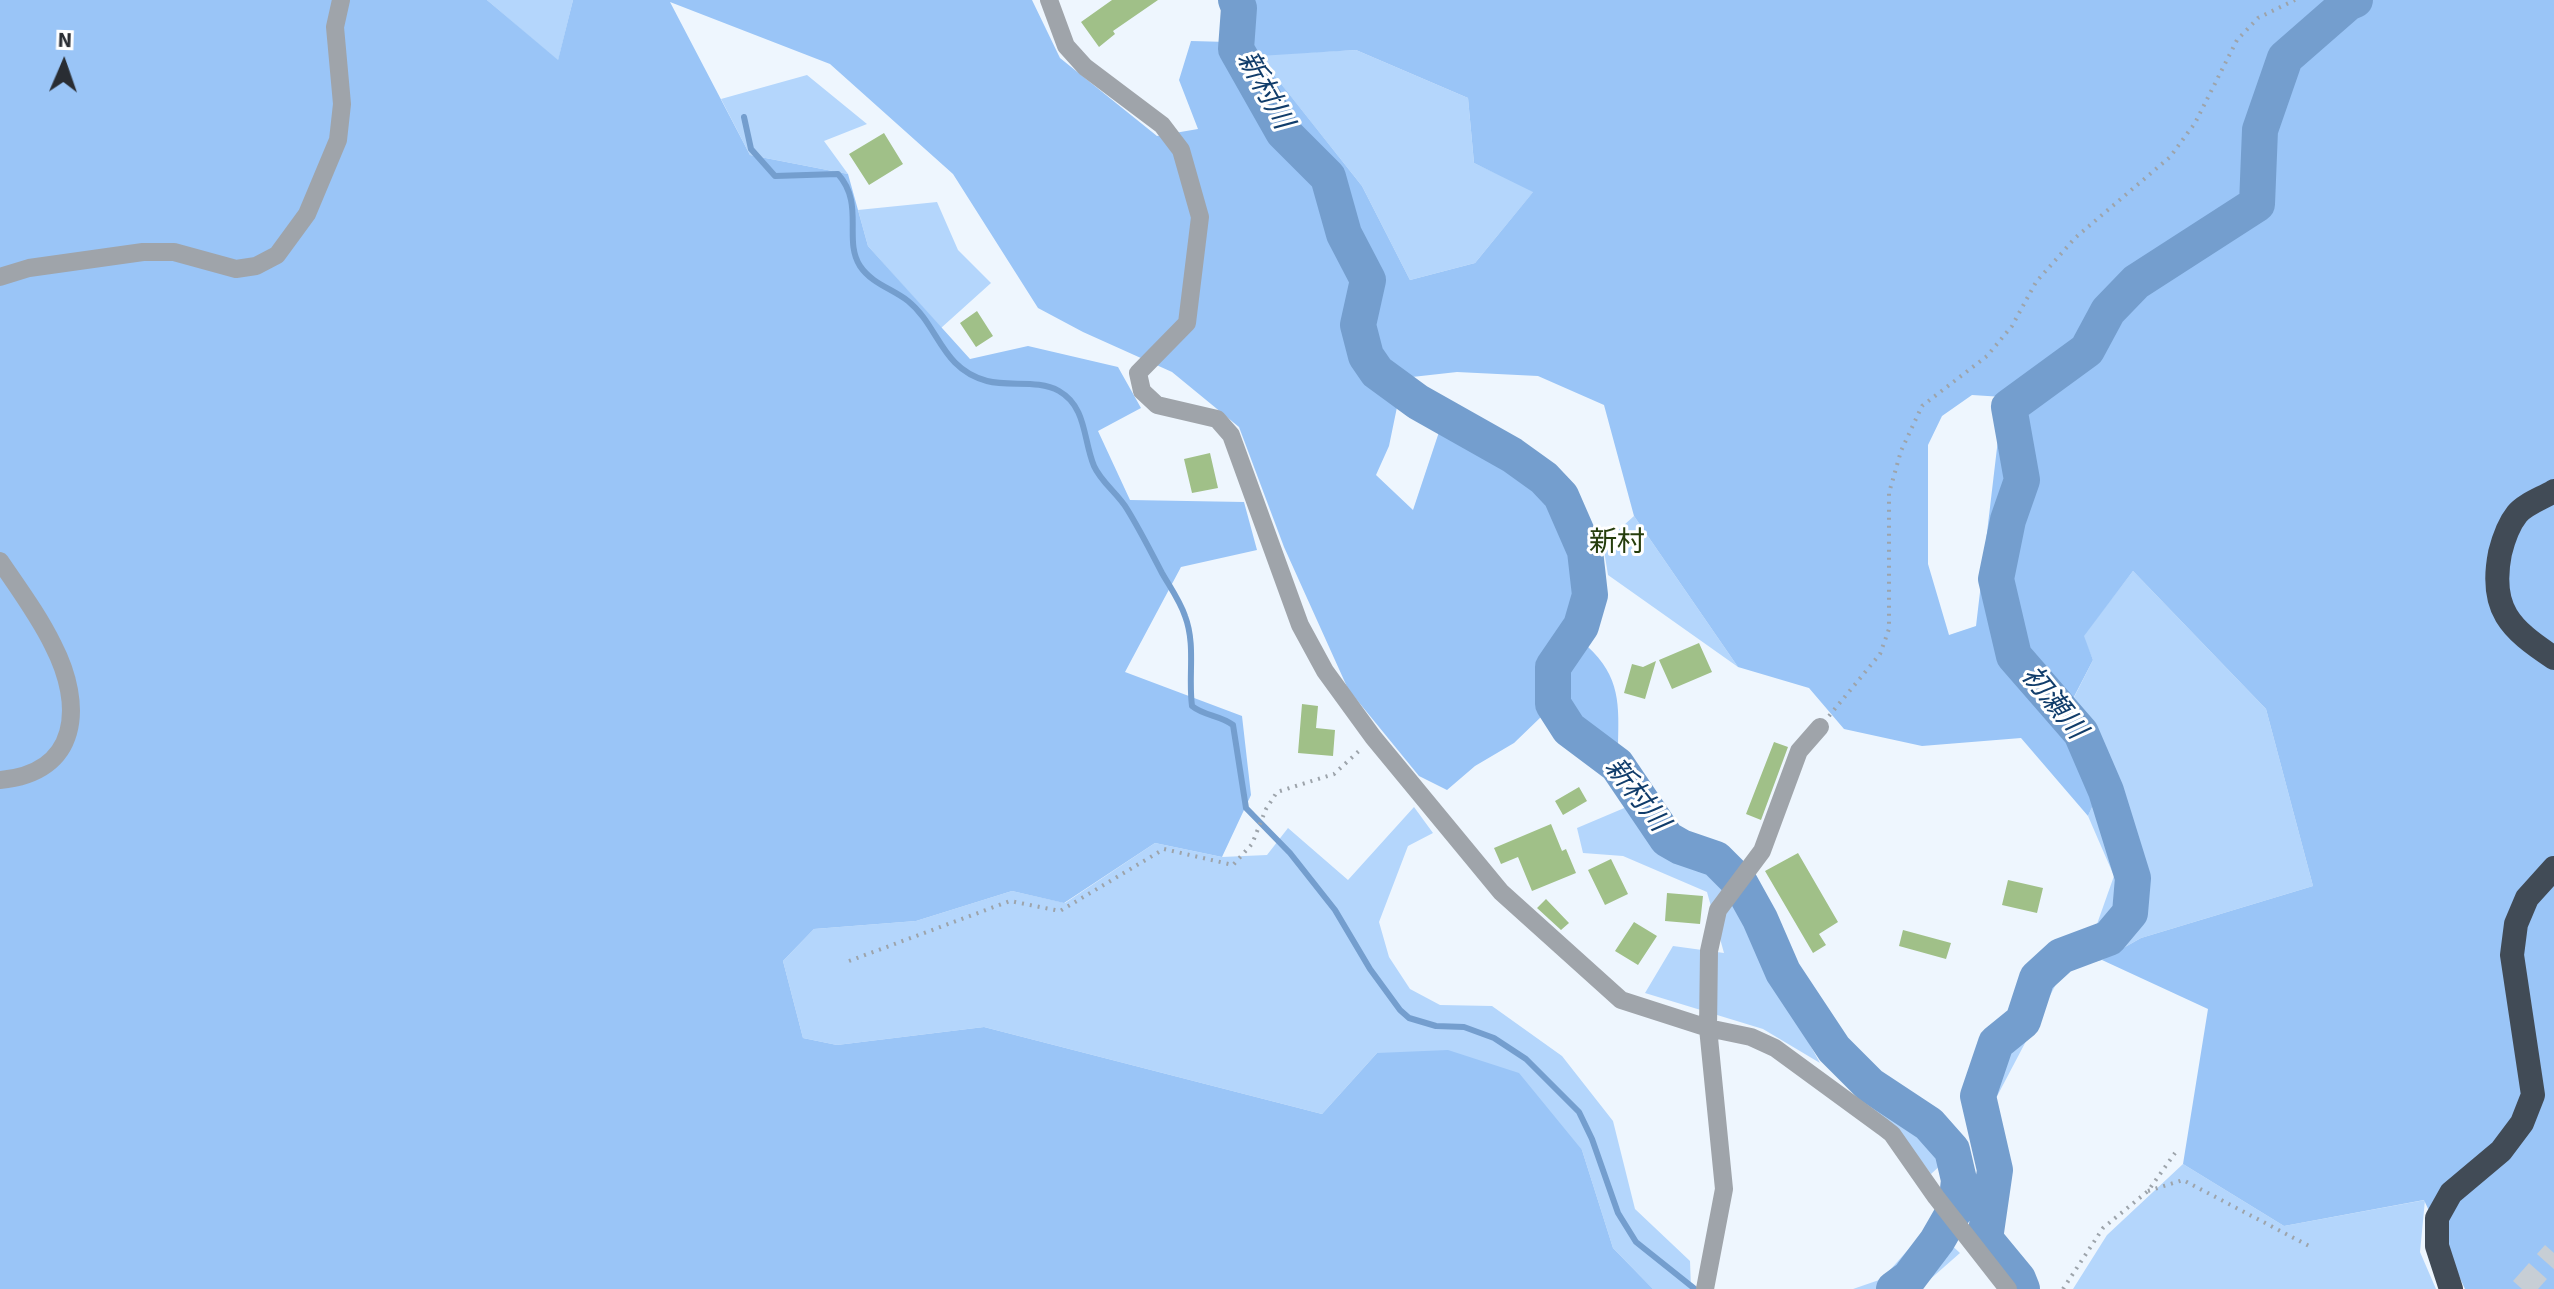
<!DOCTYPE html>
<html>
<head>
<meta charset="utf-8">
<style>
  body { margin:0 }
  #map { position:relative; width:2554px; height:1289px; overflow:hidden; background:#eef6fe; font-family:"Source Sans 3",sans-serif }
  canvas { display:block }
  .north { position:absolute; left:24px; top:24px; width:80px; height:80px; -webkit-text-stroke:6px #fff; paint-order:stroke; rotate:2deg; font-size:22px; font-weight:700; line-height:32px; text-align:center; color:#292d33 }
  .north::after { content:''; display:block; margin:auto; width:28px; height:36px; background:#292d33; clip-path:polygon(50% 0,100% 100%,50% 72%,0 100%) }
</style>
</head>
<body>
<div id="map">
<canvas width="2554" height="1289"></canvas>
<div class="north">N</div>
</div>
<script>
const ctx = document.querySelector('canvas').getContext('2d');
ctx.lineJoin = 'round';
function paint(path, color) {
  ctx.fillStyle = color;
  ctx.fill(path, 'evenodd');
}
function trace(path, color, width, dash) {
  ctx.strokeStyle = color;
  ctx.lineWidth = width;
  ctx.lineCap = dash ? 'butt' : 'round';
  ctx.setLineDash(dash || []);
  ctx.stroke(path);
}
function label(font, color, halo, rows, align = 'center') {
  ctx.font = font + ' "Source Sans 3","Noto Sans JP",sans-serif';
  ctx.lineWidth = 6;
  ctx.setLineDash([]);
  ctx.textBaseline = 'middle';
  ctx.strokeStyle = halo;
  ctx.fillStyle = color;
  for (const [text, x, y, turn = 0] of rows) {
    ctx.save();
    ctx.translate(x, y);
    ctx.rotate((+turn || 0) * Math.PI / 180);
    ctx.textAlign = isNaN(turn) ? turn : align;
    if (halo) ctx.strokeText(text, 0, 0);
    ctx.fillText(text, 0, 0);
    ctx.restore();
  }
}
paint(new Path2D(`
  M487 0H573L558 61Z
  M1356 50 1468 98 1474 163 1534 191 1475 263 1410 280 1362 186 1258 55Z
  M807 75 867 124 824 141 848 174 750 155 721 99Z
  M937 202 958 250 991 283 941 328 868 246 858 210Z
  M1634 516 1738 667 1608 575 1603 544Z
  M2133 571 2266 709 2313 886 2141 938 2102 960 2064 969 1994 1102 2005 1171 1999 1231 1977 1240V1161L1966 1101 1982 1034 2016 1012 2025 970 2097 924 2114 876 2088 816 2108 773 2063 719 2093 660 2083 636Z
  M1629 806 1660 844 1712 868 1730 884 1762 958 1820 1063 1763 1029 1645 993 1673 946 1724 953 1707 892 1623 856 1583 853 1577 828Z
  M1414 807 1433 833 1408 846 1379 922 1389 957 1410 989 1440 1005 1492 1006 1562 1056 1613 1121 1635 1209 1690 1261 1691 1289H1653L1613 1248 1582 1150 1377 1053 1322 1114 984 1027 837 1045 803 1038 783 961 814 929 916 921 1012 891 1065 903 1155 843 1222 857 1267 855 1288 828 1348 880Z
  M1860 1091 1917 1129 1944 1162 1931 1174 1897 1128 1856 1098Z
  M2183 1164 2284 1226 2425 1200 2420 1252 2436 1289H2073L2107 1235Z
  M1930 1225 1960 1253 1919 1289H1853L1882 1279Z`), '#b4d6fc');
paint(new Path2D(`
  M0 0H487L558 60 573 0H1032L1060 58 1157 136 1198 129 1179 80 1191 41 1228 42 1220 0H2554V1289H2465L2424 1200 2284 1226 2183 1164 2208 1009 2102 960 2141 938 2313 886 2266 709 2133 571 2084 636 2093 660 2063 718 2108 773 2088 816 2021 738 1922 746 1844 729 1809 688 1738 667 1634 516 1604 405 1538 376 1457 372 1403 378 1389 446 1376 475 1413 510 1440 429 1494 445 1553 487 1578 544 1577 602 1537 677 1542 716 1514 743 1475 766 1447 790 1419 776 1348 689 1284 547 1239 427 1172 372 1083 332 1038 308 953 174 830 64 670 2 750 155 848 174 868 246 970 359 1028 346 1118 367 1141 408 1098 431 1130 500 1244 502 1257 550 1181 567 1125 672 1242 716 1251 795 1222 857 1155 843 1064 903 1012 891 916 921 814 929 783 961 803 1038 837 1045 984 1027 1322 1114 1377 1053 1448 1050 1519 1073 1582 1150 1613 1248 1653 1289H0ZM1356 50 1468 98 1474 163 1533 192 1475 263 1410 280 1362 186 1259 56ZM1972 395 2003 397 1976 626 1949 635 1928 564V445L1942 416Z
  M1587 646C1621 677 1619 705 1618 747L1572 721 1563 671Z`), '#9ac5f7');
trace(new Path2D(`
  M744 117 751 149 775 176 838 174C865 204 843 240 860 266 872 284 893 289 908 301 939 326 941 369 987 381 1010 387 1038 379 1059 391 1087 407 1083 440 1094 466 1101 482 1118 494 1127 509 1140 530 1151 552 1162 573 1170 587 1180 601 1185 616 1196 645 1188 676 1192 706 1204 716 1220 715 1233 725L1246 808 1290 853 1335 910 1370 969 1400 1010 1409 1018 1436 1026 1464 1027 1494 1038 1526 1059 1579 1112 1592 1139 1618 1213 1636 1242 1695 1289`), '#749ece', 6);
trace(new Path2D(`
  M1236 0 1239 8 1236 49 1283 132 1328 177 1344 234 1368 280 1358 325 1366 356 1377 372 1418 402 1512 455 1544 478 1561 496 1585 551 1590 595 1581 626 1553 667V704L1569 729 1617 765 1667 839 1681 847 1716 859 1740 883 1760 919 1783 972 1834 1049 1870 1085 1929 1124 1952 1150 1959 1180 1956 1208 1937 1241 1909 1278 1894 1289
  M2022 1289 2018 1279 1985 1239 1995 1170 1978 1096 1996 1043 2023 1021 2037 978 2061 956 2109 938 2130 913 2133 878 2106 791 2081 733 2014 656 1996 579 2008 520 2022 480 2009 407 2087 350 2108 311 2136 282 2257 204 2260 130 2285 58 2348 3 2355 0`), '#749ece', 36);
paint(new Path2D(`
  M1112 0H1158L1113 31 1115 34 1099 47 1081 22Z
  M884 133 903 164 869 185 849 154Z
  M977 311 993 336 976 347 960 323Z
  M1210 453 1218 488 1192 493 1184 459Z
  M1699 643 1712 672 1672 689 1659 660Z
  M1656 661 1645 699 1624 693 1632 664 1643 667Z
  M1302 704 1318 706 1316 728 1335 730 1333 756 1298 753Z
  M1774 742 1788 747 1761 820 1746 814Z
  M1579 787 1587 801 1563 815 1555 801Z
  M1551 824 1562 851 1566 849 1576 873 1532 891 1518 857 1501 864 1494 848Z
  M1798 853 1838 922 1819 934 1826 945 1813 953 1765 871Z
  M1611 859 1628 894 1605 905 1588 870Z
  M2008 880 2043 888 2037 913 2002 905Z
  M1667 893 1703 896 1700 924 1665 921Z
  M1546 899 1569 923 1561 930 1537 908Z
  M1634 922 1657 936 1638 965 1615 951Z
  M1903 930 1951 943 1946 959 1899 946Z`), '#a0c088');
trace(new Path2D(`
  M2522 1289 2554 1253`), '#c7ced5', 24, [24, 12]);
trace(new Path2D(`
  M1829 716 1880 654 1889 629V493L1901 451 1922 406 1987 356 2012 326 2036 282 2075 238 2170 157 2195 123 2237 40 2258 18 2295 0
  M849 961 1010 901 1060 911 1164 849 1233 865 1252 844 1266 809 1277 792 1334 774 1360 750
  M2148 1191 2183 1180 2311 1247
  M2063 1289 2103 1228 2148 1191 2175 1153`), '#9da4ab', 4, [2, 6]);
trace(new Path2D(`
  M1049 0 1066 46 1085 67 1162 125 1181 150 1200 217 1187 323 1138 373 1142 391 1157 405 1217 419 1231 435 1300 625 1325 671 1373 737 1501 892 1621 1000 1708 1028 1751 1037 1775 1048 1883 1127 1892 1134 1936 1197 2008 1289
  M0 277 29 268 143 252H174L236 269 256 266 277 255 307 214 338 140 342 104 335 27 341 0
  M0 561C19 589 39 616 53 645 84 705 80 773 0 780
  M1705 1289 1724 1189 1708 1028 1709 951 1718 910 1762 851 1799 751 1820 727`), '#9fa4aa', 18);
trace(new Path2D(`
  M2554 491C2543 498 2525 504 2517 514 2509 524 2503 541 2500 553 2489 609 2510 629 2554 658
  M2451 1289 2437 1246V1218L2451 1193 2501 1151 2522 1123 2533 1095 2512 955 2516 924 2527 898 2554 868`), '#414b56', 24);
label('italic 28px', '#113d6b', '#fff', [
  ["新村川",1263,91,61],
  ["初瀬川",2052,704,51],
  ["新村川",1635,796,52]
]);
label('28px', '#253d0c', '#fff', [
  ["新村",1617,545]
]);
</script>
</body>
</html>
